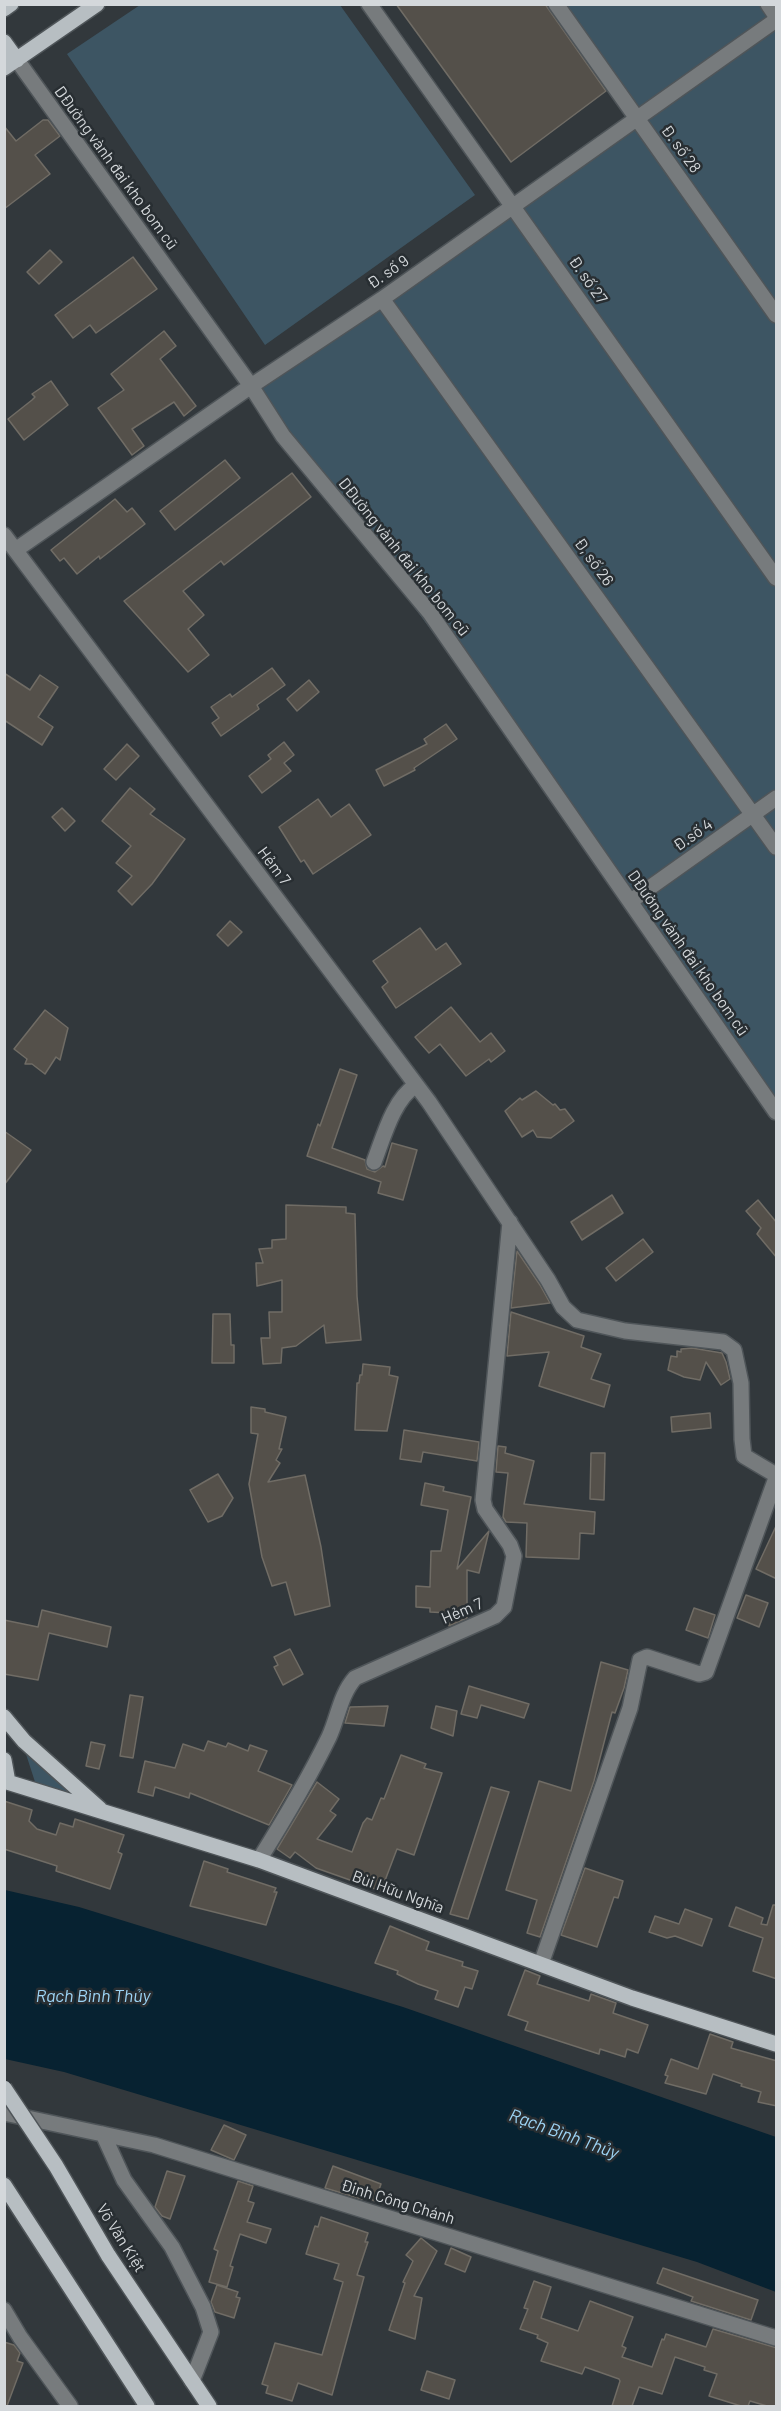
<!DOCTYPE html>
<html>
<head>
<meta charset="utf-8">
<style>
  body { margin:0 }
  #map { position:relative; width:781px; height:2411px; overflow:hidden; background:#32383c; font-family:Barlow,sans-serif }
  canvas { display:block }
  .frame { position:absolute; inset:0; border:6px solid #d4d8db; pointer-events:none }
</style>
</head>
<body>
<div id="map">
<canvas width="781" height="2411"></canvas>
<div class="frame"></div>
</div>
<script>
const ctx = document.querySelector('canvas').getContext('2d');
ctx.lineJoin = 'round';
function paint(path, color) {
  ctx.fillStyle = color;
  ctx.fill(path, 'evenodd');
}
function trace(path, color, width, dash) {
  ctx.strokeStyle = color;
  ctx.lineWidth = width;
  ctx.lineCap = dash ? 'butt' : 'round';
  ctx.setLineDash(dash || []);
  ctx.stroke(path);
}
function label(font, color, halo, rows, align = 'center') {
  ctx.font = font + ' Barlow,sans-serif';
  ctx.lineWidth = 5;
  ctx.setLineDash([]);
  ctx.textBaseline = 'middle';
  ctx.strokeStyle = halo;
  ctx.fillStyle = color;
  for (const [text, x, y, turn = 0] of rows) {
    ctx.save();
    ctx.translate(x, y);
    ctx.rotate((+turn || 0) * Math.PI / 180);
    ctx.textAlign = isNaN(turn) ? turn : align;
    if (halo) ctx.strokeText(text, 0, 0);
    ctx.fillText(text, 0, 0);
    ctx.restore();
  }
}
paint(new Path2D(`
  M140 5H340L475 195 265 345 67 54Z
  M556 5H776V1112L631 901 251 386 637 119Z
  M25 1751 72 1795 35 1782Z`), '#3d5563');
paint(new Path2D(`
  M5 1890 79 1907 403 2007 776 2137V2292L697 2262 64 2072 5 2059Z`), '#072231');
const building = new Path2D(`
  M396 4H545L606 91 511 162Z
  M43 120H48L60 136 35 155 50 174 4 209V126L16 141Z
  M50 250 62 262 39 284 27 272Z
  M133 257 157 289 96 333 90 325 73 338 55 315Z
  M164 331 176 346 160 359 196 406 184 416 174 402 132 429 144 446 132 455 98 408 124 390 111 374Z
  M51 381 68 405 24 440 8 419 32 400 35 397 32 394Z
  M225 460 240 478 175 530 160 511Z
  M292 473 311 497 224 565 221 561 183 591 204 615 188 629 209 655 188 672 124 601Z
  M115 499 127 512 132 508 145 524 100 559 99 556 77 574 64 558 60 561 51 550Z
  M272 668 285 685 257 705 259 709 221 736 212 723 219 718 211 707 230 694 232 697Z
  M4 673 30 690 40 675 58 687 38 717 53 727 42 745 4 720Z
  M309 680 319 692 297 711 287 699Z
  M446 724 457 739 414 768 415 770 384 786 376 770 427 744 424 739Z
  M284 742 294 755 284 763 291 771 262 793 249 776 271 759 268 755Z
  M127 744 139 756 116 780 104 769Z
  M130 788 155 809 150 814 185 839 152 884 132 905 118 891 132 876 116 863 131 846 102 821Z
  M318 799 331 817 349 804 371 835 313 874 304 860 301 862 279 827Z
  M62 808 75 821 65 831 52 817Z
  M230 921 242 932 228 946 217 935Z
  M420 928 436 950 446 943 461 964 396 1008 382 987 388 982 373 961Z
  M451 1007 480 1042 491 1033 505 1051 491 1062 489 1059 466 1076 440 1044 429 1053 415 1037Z
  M45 1010 68 1028 60 1060 56 1057 45 1074 32 1064H25L27 1059 14 1049Z
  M340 1069 357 1075 332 1148 365 1160 367 1169 375 1172 383 1166 385 1167 392 1143 417 1150 403 1200 378 1193 381 1182 307 1156 318 1124 320 1126Z
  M536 1091 553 1105 555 1104 560 1110 565 1109 574 1121 551 1138 537 1137 533 1130 522 1137 505 1111 520 1098 522 1100Z
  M4 1131 31 1150 4 1185Z
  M612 1195 623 1213 582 1240 571 1222Z
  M758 1200 777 1223V1258L757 1234 761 1228 746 1211Z
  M286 1205 346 1207V1213L355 1214 357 1296 361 1340 326 1343 324 1325 296 1346 282 1348 281 1363 263 1364 261 1338H270L269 1312H282V1280L257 1286 256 1263H263L259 1249 272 1248V1240L286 1239Z
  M643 1239 653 1252 616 1281 606 1268Z
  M517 1251 540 1285 550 1303 511 1308Z
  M511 1312 584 1336 581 1347 601 1354 591 1379 610 1385 604 1407 539 1386 549 1352 507 1356Z
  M213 1314H230L231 1345H234V1363H212Z
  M692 1348 722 1353 726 1362 730 1379 721 1385 706 1362 700 1380 684 1377 668 1370 671 1356 677 1357V1351L681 1352V1349Z
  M363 1364 390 1367 389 1375 398 1377 387 1431 355 1430 357 1383H359L360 1375H362Z
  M251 1407 265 1409V1412L286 1417 279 1449H282L276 1460 280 1463 268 1482 305 1475 321 1547 330 1606 295 1615 286 1582 272 1586 262 1557 249 1484 258 1434 251 1433Z
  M710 1413 711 1428 672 1432 671 1417Z
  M404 1430 479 1442 477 1461 423 1452 421 1462 400 1459Z
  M498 1446 506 1447 505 1453 534 1461 524 1504 595 1512 594 1534 580 1533 579 1559 526 1557 527 1523 506 1522 503 1517 508 1473 496 1472Z
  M591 1453H605L604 1500 590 1499Z
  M218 1474 233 1498 222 1516 208 1522 190 1490Z
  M425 1483 444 1487 443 1491 471 1497 457 1569 489 1531 479 1573 467 1570V1618L449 1626V1613L430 1612V1608L416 1607V1586L430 1587 431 1551H441L448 1510 421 1505Z
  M777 1524V1579L756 1569Z
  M746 1595 768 1603 759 1627 737 1618Z
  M694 1608 715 1615 708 1638 686 1630Z
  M42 1610 111 1627 107 1647 49 1633 38 1680 4 1674V1620L38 1627Z
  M290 1649 303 1674 283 1685 274 1667 278 1665 274 1657Z
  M601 1662 628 1670 624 1688 615 1713 612 1712 594 1781 540 1937 527 1933 537 1900 506 1890 539 1781 571 1791Z
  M469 1686 529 1704 524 1718 481 1705 477 1718 461 1714Z
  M130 1695 143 1697 133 1758 120 1756Z
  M388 1706 384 1726 345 1723 350 1707Z
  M436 1706 457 1711 453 1736 431 1728Z
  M208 1741 226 1747 228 1743 248 1751 250 1745 267 1751 258 1771 292 1785 269 1825 190 1793 189 1798 155 1787 153 1796 138 1792 145 1761 175 1768 183 1744 204 1751Z
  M91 1742 105 1745 99 1769 86 1766Z
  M401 1755 426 1764 424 1768 442 1773 414 1855 397 1849 381 1891 316 1868 295 1852 290 1858 277 1849 317 1782 339 1799 330 1811 336 1815 317 1839 352 1852 363 1823 367 1818 372 1820 381 1798 384 1799Z
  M491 1787 509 1792 468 1919 450 1914Z
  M4 1801 32 1810 29 1821 37 1829 56 1835 60 1823 73 1827 75 1819 124 1835 118 1852 122 1854 110 1889 56 1871 57 1866 4 1849Z
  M204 1861 228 1869 227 1872 276 1888 274 1892H277L266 1925 190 1906Z
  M585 1868 623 1881 618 1898 614 1897 597 1947 561 1935Z
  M773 1905H777V1979L753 1971 763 1938 729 1926 736 1907 763 1918 761 1924 767 1925Z
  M685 1909 712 1919 702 1946 675 1936 667 1938 649 1932 655 1916 679 1924Z
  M390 1926 429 1942 426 1950 463 1962 462 1966 478 1971 472 1989 465 1987 458 2007 435 1999 438 1991 418 1984 397 1974 398 1971 375 1963Z
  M525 1970 540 1976 537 1984 589 2001 591 1994 616 2003 613 2013 648 2025 638 2053 627 2049 625 2057 600 2049 599 2054 525 2030 528 2022 508 2015Z
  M710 2034 733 2042 731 2048 777 2061V2106L758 2102 761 2092 741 2086 742 2084 713 2074 706 2094 665 2083 668 2076 665 2075 671 2059 698 2069Z
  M224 2125 246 2135 234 2160 211 2150Z
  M333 2166 381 2184 375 2201 363 2196 362 2199 325 2188Z
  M167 2171 185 2176 170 2219 162 2216 155 2207Z
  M238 2181 253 2186 248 2201 254 2203 247 2222 271 2229 266 2243 240 2234 230 2266 233 2267 227 2287 209 2282 218 2251 214 2249Z
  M321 2217 368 2233 365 2242H368L357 2275 364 2277 332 2395 298 2383 292 2401 266 2393 268 2386 262 2384 275 2343 322 2355 343 2282 334 2279 339 2264 306 2254 315 2226 318 2227Z
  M421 2238 437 2251 414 2296 422 2298 415 2339 389 2330 405 2283 403 2282 413 2261 406 2255Z
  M451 2248 471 2257 465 2272 445 2264Z
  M663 2268 758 2300 751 2320 691 2301 693 2297 657 2283Z
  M534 2281 551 2287 541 2318 578 2331 590 2301 633 2317 622 2346 626 2348 622 2357 652 2367 662 2339 664 2340 666 2334 706 2347 713 2329 777 2348V2406H767L750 2401 748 2406H741L709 2396 717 2374 704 2370 705 2367 675 2357 662 2394 639 2387 632 2406H612L620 2381 619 2379 585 2367 582 2374 541 2361 548 2343 537 2338 538 2335 520 2329 528 2309 524 2308Z
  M217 2285 238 2292 236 2297 240 2298 234 2318 215 2312 211 2302Z
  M4 2342 14 2345 20 2353 17 2361 23 2363 7 2406H4Z
  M427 2371 455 2380 449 2399 421 2390Z`);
paint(building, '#54504a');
trace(building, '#706c65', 1.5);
const minor = new Path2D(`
  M369 4 776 578
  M556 4 776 315
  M768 4 776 16
  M17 60 251 386 283 436 430 613 776 1112
  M382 299 776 847
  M4 535 429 1102 548 1280 563 1307 577 1320 625 1331 723 1342 734 1350 741 1383 742 1439 744 1456 776 1475
  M17 549 251 386 382 299 776 20
  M631 901 776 798
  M374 1162C384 1136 393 1100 416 1085
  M259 1860C284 1820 308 1780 329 1737 338 1718 340 1695 355 1678L495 1616 504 1607 514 1556 510 1545 485 1509 483 1500 510 1222
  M541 1964 630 1708 640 1660 647 1657 699 1674 706 1672 776 1478
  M4 2113 154 2145 776 2338
  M103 2134 124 2180 172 2247 203 2307 211 2332 192 2381
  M4 2310 20 2337 70 2406`);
const major = new Path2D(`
  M4 9 11 4
  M4 42 17 60
  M4 68 97 4
  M4 1717 24 1741 100 1809
  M4 1760 8 1782
  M4 1781 259 1860 632 1998 776 2044
  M4 2185 147 2406
  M108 2255 209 2406`);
trace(minor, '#4f5559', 18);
trace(major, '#4f5559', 18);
trace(minor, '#777b7d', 15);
trace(major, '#b7bec2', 15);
const majorBridge = new Path2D(`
  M4 2088 56 2166 108 2255`);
trace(majorBridge, '#4f5559', 18, []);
trace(majorBridge, '#b7bec2', 15);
label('16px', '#d4d8db', '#282e32', [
  ["Đ. số 28",681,149,54],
  ["DĐường vành đai kho bom cũ",116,168,54],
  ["Đ. số 9",388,272,-35],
  ["Đ. số 27",588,280,55],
  ["DĐường vành đai kho bom cũ",404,557,51],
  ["Đ, số 26",594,562,54],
  ["Đ.số 4",693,835,-35],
  ["Hẻm 7",274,866,53],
  ["DĐường vành đai kho bom cũ",688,953,55],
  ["Hẻm 7",462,1611,-23],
  ["Bùi Hữu Nghĩa",398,1892,20],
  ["Đinh Công Chánh",398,2202,17],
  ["Võ Văn Kiệt",121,2238,58]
]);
label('italic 18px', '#9dd4f5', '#282e32', [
  ["Rạch Bình Thủy",93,1996],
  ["Rạch Bình Thủy",564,2134,20]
]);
</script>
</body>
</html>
